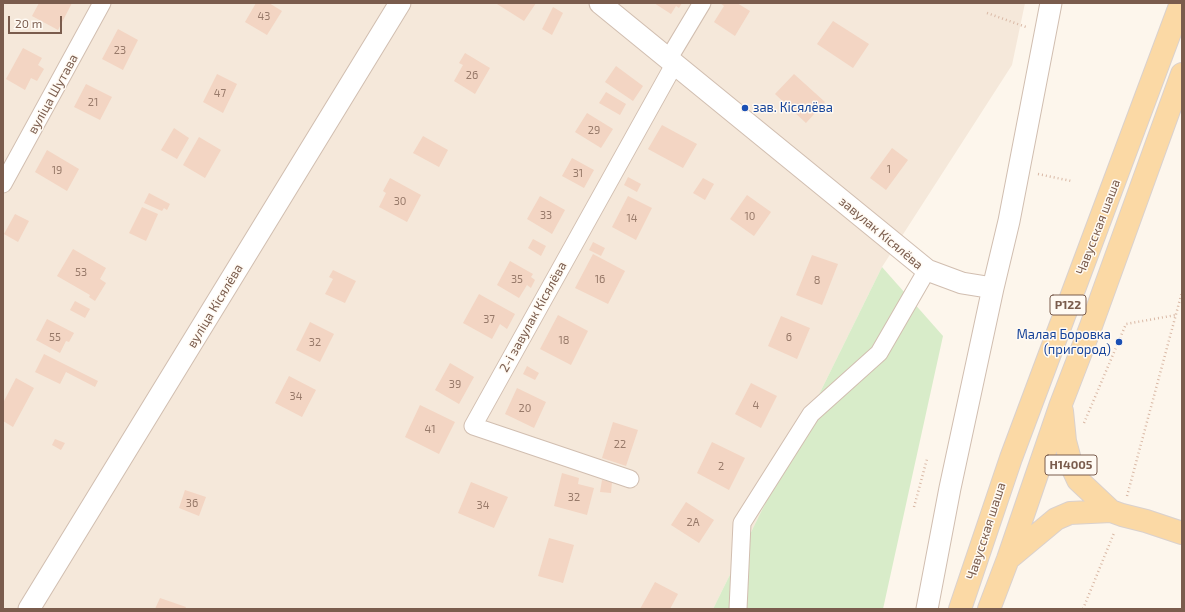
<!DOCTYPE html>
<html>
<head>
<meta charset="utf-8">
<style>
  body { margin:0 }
  #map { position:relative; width:1185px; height:612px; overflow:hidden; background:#fdf6ec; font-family:"Exo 2",sans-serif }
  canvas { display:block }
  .frame { position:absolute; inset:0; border:4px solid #7a5c4d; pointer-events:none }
  .scale { position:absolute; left:8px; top:16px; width:54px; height:18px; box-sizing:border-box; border:2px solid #7a5c4d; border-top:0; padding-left:5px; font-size:12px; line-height:14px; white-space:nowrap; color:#7a5c4d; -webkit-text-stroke:3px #fffaf3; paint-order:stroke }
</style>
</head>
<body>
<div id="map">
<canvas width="1185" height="612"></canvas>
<div class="frame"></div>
<div class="scale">20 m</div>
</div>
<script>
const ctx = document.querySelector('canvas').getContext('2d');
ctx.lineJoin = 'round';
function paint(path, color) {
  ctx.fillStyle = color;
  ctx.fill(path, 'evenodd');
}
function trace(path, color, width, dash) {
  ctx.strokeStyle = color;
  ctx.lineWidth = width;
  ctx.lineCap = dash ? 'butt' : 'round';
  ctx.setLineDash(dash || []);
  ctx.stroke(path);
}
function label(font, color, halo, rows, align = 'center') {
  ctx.font = font + ' "Exo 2",sans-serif';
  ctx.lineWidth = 3;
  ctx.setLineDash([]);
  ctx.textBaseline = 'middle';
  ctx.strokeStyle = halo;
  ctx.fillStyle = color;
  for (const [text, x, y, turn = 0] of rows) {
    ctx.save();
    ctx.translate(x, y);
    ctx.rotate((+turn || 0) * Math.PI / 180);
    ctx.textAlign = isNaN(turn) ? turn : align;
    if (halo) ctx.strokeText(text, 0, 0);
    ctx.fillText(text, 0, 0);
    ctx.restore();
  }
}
paint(new Path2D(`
  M3 3H1025L1012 65 882 267 713 609H3Z`), '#f5e8da');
paint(new Path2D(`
  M882 267 943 336 883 609H713Z`), '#d8ecc9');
paint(new Path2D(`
  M39 3H72L58 30 32 16Z
  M256 3H269L282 11 267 35 245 22Z
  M498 3H536L524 21 497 4Z
  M654 3H682L679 8 676 6 671 14Z
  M720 3H737L750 11 735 36 714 22 724 6Z
  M553 7 563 13 552 35 542 29Z
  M833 21 869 44 853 68 817 44Z
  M118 29 138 40 123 70 102 59Z
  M23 48 42 58 38 65 44 69 37 81 31 78 25 90 6 79Z
  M465 53 490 68 475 94 454 81 463 65 459 63Z
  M616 66 643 86 633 101 605 82Z
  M217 74 237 84 223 113 203 102Z
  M794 74 825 102 806 123 775 94Z
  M86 84 112 97 100 120 74 107Z
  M606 92 626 104 620 115 599 103Z
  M587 113 613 129 601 148 575 132Z
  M662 125 697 144 683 168 648 149Z
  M174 128 189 138 177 159 161 150Z
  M423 136 448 150 439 167 413 153Z
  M199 137 221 150 205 178 183 165Z
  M892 148 908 160 886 190 870 178Z
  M47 150 79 169 67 191 35 172Z
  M572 158 594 170 584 188 562 176Z
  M628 177 641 184 637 192 624 185Z
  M390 178 421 195 407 222 379 207 386 193 383 191Z
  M703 178 714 184 705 200 693 193Z
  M149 193 170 204 167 210 164 208 162 211 144 203Z
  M747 195 771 212 754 236 730 219Z
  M540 196 565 210 552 234 527 219Z
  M628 196 652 208 636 240 612 227Z
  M142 207 158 214 146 241 129 233Z
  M15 214 29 221 18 242 4 234Z
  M533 239 546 246 541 256 528 248Z
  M593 242 605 248 601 256 589 250Z
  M73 249 106 268 100 279 106 283 95 301 89 297 90 295 57 276Z
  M593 254 625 271 608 304 575 288Z
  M812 255 838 264 822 305 796 295Z
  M510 261 533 274 531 277 535 280 531 288 527 285 519 298 497 285Z
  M333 270 356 281 345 303 325 294 333 279 329 277Z
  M479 294 515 314 507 329 500 324 492 339 463 323Z
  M75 301 90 309 85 318 70 310Z
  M558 315 588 331 571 365 540 349Z
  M781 316 810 328 797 359 768 346Z
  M47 319 74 333 69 342 66 341 60 353 36 340Z
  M310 322 334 334 320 362 296 350Z
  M44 354 98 381 95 387 66 372 60 384 35 372Z
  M450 363 474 377 459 404 435 390Z
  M527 366 539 373 535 380 523 374Z
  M289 376 316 390 302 417 275 403Z
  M16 378 34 388 13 427 3 421V403Z
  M751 383 777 396 761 428 735 414Z
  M517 388 546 402 534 428 505 414Z
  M420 405 455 422 439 454 405 437Z
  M613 422 638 430 626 466 602 458Z
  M55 439 65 443 61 450 52 445Z
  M712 442 745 458 729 490 697 473Z
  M562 473 579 478 578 484 594 488 587 515 554 506Z
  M602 480 612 482 611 493 600 492Z
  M471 482 508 497 494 528 458 513Z
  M185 490 206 497 199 516 179 508Z
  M686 502 714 520 699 543 671 525Z
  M549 538 574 545 563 583 538 576Z
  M655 582 678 594 670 609H640Z
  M160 598 186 607 185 609H155Z`), '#f3d5c3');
const minor = new Path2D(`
  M669 58 702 3
  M3 184 102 3
  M630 479 473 426 675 63
  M738 609 742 523 811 414 879 353 927 270`);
const tertiary = new Path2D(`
  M600 3 927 270 962 283 993 288
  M29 609 400 3
  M927 609 950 488 993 288 1009 221 1051 3`);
const primary = new Path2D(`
  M1062 411 1065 441 1072 467 1078 480 1111 511 1122 515 1146 521 1182 533
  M1008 559 1056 519 1070 513 1111 511
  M960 609 1011 458 1181 3
  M989 609 1008 559 1061 404 1091 326 1182 74`);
trace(minor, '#d1beb0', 19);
trace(tertiary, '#d1beb0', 23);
trace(primary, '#dad1cd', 24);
trace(new Path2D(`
  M987 13 1026 27
  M1038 174 1071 181
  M1084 423 1126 324 1176 315
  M1127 496 1182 292
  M914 507 927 459
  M1083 609 1114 533`), '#d9b8a5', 2.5, [1, 3]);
trace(minor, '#fff', 17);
trace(tertiary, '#fff', 21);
trace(primary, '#fbd9a5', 22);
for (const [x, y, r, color] of [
  [745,108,4,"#1a4fb4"],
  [1119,342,4,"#1a4fb4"]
]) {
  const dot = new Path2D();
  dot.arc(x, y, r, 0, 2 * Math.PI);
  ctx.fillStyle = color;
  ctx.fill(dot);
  trace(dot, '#fffaf3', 1.5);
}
label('11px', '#987a6a', null, [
  ["43",264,16],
  ["23",120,50],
  ["26",472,75],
  ["47",220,93],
  ["21",93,102],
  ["29",594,130],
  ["1",889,169],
  ["19",57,170],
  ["31",578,173],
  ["30",400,201],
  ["33",546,215],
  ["10",750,216],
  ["14",632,218],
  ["53",81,272],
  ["35",517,279],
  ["16",600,279],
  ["8",817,280],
  ["37",489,319],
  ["55",55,337],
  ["6",789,337],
  ["18",564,340],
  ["32",315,342],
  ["39",455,384],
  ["34",296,396],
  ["4",756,405],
  ["20",525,408],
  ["41",430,429],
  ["22",620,444],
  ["2",721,466],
  ["32",574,497],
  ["36",192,503],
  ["34",483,505],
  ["2А",693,522]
]);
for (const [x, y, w] of [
  [1068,305,36],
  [1071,465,52]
]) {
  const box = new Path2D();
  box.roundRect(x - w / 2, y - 10, w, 20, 3);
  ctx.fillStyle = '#fffaf3';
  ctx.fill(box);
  trace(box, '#7a5c4d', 1);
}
label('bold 12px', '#7a5c4d', null, [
  ["Р122",1068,305],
  ["Н14005",1071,465]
]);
label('13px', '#7a5c4d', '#fffaf3', [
  ["вуліца Шутава",53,94,-61],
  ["Чавусская шаша",1098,227,-69],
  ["завулак Кісялёва",881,233,40],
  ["вуліца Кісялёва",215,306,-59],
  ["2-і завулак Кісялёва",533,317,-61],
  ["Чавусская шаша",986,531,-72]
]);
label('13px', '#164399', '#fffaf3', [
  ["зав. Кісялёва",753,108],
  ["Малая Боровка",1111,335,"right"],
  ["(пригород)",1111,350,"right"]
], 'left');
</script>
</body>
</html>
